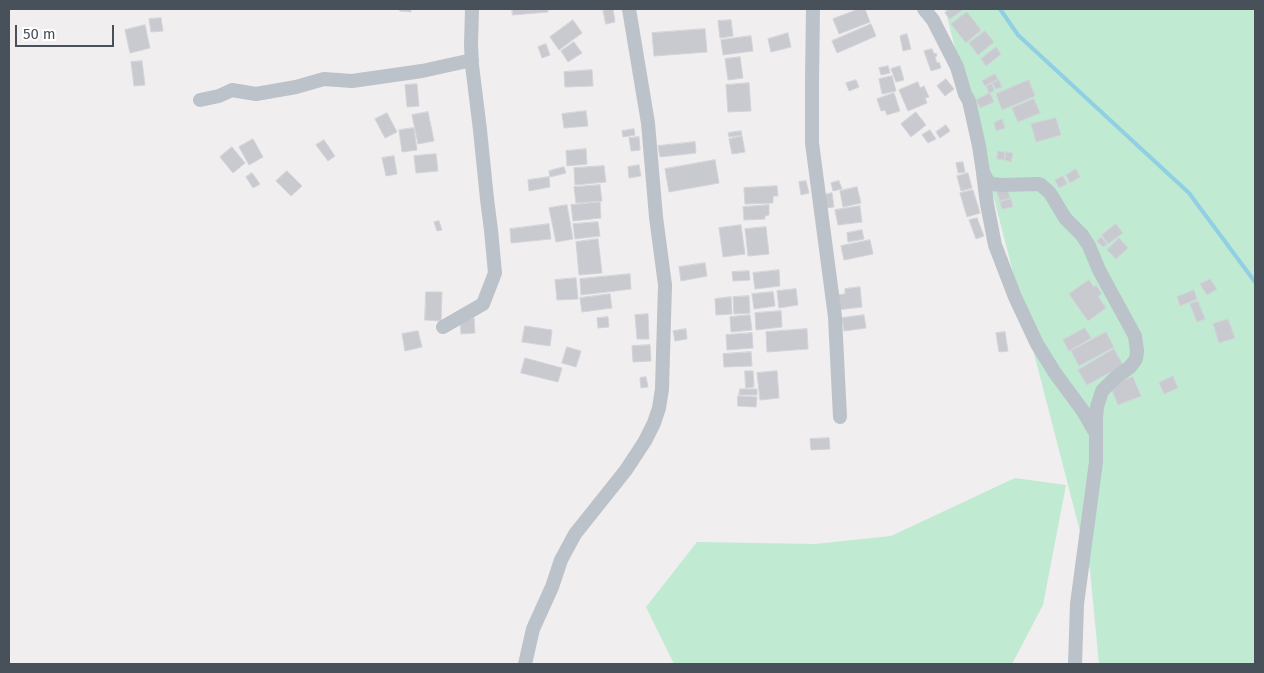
<!DOCTYPE html>
<html>
<head>
<meta charset="utf-8">
<style>
  body { margin:0 }
  #map { position:relative; width:1264px; height:673px; overflow:hidden; background:#f0eeee; font-family:"Fira Sans",sans-serif }
  canvas { display:block }
  .frame { position:absolute; inset:0; border:10px solid #485059; pointer-events:none }
  .scale { position:absolute; left:15px; top:25px; width:99px; height:22px; box-sizing:border-box; border:2px solid #485059; border-top:0; padding-left:6px; font-size:15px; line-height:18px; white-space:nowrap; color:#485059; -webkit-text-stroke:4px #fff; paint-order:stroke }
</style>
</head>
<body>
<div id="map">
<canvas width="1264" height="673"></canvas>
<div class="frame"></div>
<div class="scale">50 m</div>
</div>
<script>
const ctx = document.querySelector('canvas').getContext('2d');
ctx.lineJoin = 'round';
function paint(path, color) {
  ctx.fillStyle = color;
  ctx.fill(path, 'evenodd');
}
function trace(path, color, width, dash) {
  ctx.strokeStyle = color;
  ctx.lineWidth = width;
  ctx.lineCap = dash ? 'butt' : 'round';
  ctx.setLineDash(dash || []);
  ctx.stroke(path);
}
paint(new Path2D(`
  M945 9H1252L1255 12V664H1099L1090 570Z
  M1015 478 1066 485 1043 605 1012 664H674L646 607 697 542 815 544 891 536Z`), '#c0ead2');
trace(new Path2D(`
  M1000 9 1018 35 1189 193 1255 282`), '#91cfe3', 4);
const building = new Path2D(`
  M400 9H411V12L400 11Z
  M512 9H548V12L513 15Z
  M603 9H613L615 22 606 24Z
  M859 9H865L870 22 839 34 833 19Z
  M950 9H964L950 19 945 13Z
  M967 12 981 30 966 43 951 24Z
  M161 18 163 31 151 32 149 19Z
  M573 20 582 33 559 50 550 37Z
  M731 20 733 36 720 38 718 21Z
  M871 24 876 36 837 53 832 41Z
  M145 25 150 48 130 53 125 30Z
  M705 29 707 52 654 56 652 33Z
  M985 31 994 42 978 55 969 43Z
  M788 33 791 47 771 52 768 39Z
  M907 34 911 49 903 51 900 36Z
  M751 36 753 51 723 55 721 40Z
  M574 42 582 53 568 62 561 51Z
  M546 44 550 55 542 58 538 47Z
  M996 47 1001 54 986 66 981 59Z
  M932 49 934 54 936 53 937 56 935 57 937 63 939 62 941 68 931 71 924 51Z
  M740 57 743 78 728 80 725 59Z
  M142 61 145 85 134 86 131 62Z
  M888 66 890 73 881 75 879 68Z
  M900 66 904 80 896 82 891 69Z
  M592 70 593 86 565 87 564 72Z
  M995 74 998 79 985 86 982 81Z
  M892 76 896 91 882 94 879 79Z
  M946 79 954 89 945 96 937 86Z
  M856 80 859 87 849 91 846 83Z
  M999 80 1002 87 996 89 992 83Z
  M1029 80 1035 96 1002 110 996 94Z
  M918 82 920 88 924 86 929 97 925 98 927 103 908 111 899 90Z
  M749 83 751 111 728 112 726 85Z
  M417 84 419 106 407 107 405 85Z
  M992 84 994 91 989 93 986 86Z
  M894 93 900 111 887 115 885 110 881 111 877 99Z
  M990 93 994 102 980 108 976 100Z
  M1034 99 1040 113 1018 122 1012 108Z
  M586 111 588 126 564 128 562 114Z
  M428 112 434 141 418 144 412 115Z
  M916 112 926 125 911 137 901 124Z
  M387 113 397 132 385 138 375 119Z
  M1056 118 1061 135 1036 142 1031 124Z
  M1002 119 1005 128 996 131 994 123Z
  M946 125 950 131 940 138 936 132Z
  M414 128 417 150 402 152 399 130Z
  M634 129 635 135 623 137 622 131Z
  M930 130 936 139 928 143 922 135Z
  M741 131 742 135 729 137 728 133Z
  M742 136 745 152 732 154 729 139Z
  M639 137 640 150 631 151 629 138Z
  M253 139 263 157 249 165 239 147Z
  M324 140 335 156 328 161 316 145Z
  M695 142 696 153 660 157 658 146Z
  M232 147 245 163 233 173 220 157Z
  M586 149 587 164 567 166 566 151Z
  M998 151 1005 152 1004 160 997 159Z
  M1006 152 1013 153 1011 162 1005 160Z
  M436 154 438 171 416 173 414 156Z
  M394 156 397 174 386 176 382 158Z
  M715 160 719 183 669 192 665 169Z
  M963 162 965 172 958 173 956 163Z
  M639 165 641 176 629 178 628 167Z
  M604 166 606 182 575 185 574 168Z
  M564 167 566 173 550 177 549 171Z
  M1076 169 1080 177 1070 183 1066 175Z
  M287 171 302 186 291 196 276 181Z
  M252 173 260 184 253 188 246 177Z
  M968 173 972 188 961 191 957 176Z
  M1063 176 1067 184 1059 188 1055 180Z
  M549 177 550 187 529 191 528 180Z
  M806 181 809 193 801 195 799 182Z
  M839 181 842 189 833 191 831 183Z
  M600 185 602 201 576 203 574 187Z
  M777 186 778 196H773V203L745 204 744 188Z
  M857 187 861 203 843 207 840 191Z
  M1007 189 1010 198 1000 201 997 192Z
  M973 190 980 213 967 217 960 193Z
  M832 193 834 207 826 208 824 195Z
  M1011 199 1013 207 1002 209 1000 202Z
  M600 202 601 218 573 221 571 205Z
  M567 205 573 239 556 242 549 208Z
  M769 205V215L765 216V219L744 220 743 207Z
  M860 206 862 222 838 225 835 210Z
  M977 218 984 236 976 239 969 220Z
  M439 221 442 230 437 231 434 222Z
  M598 222 600 236 575 239 573 224Z
  M549 224 551 239 511 243 510 229Z
  M1116 224 1123 233 1108 244 1102 235Z
  M741 225 745 254 723 257 719 228Z
  M766 227 769 254 748 256 745 229Z
  M862 230 864 239 848 242 847 233Z
  M1101 237 1107 244 1103 247 1097 241Z
  M1119 238 1128 248 1116 259 1107 250Z
  M598 239 602 273 579 275 576 242Z
  M870 240 873 254 844 260 841 246Z
  M705 263 707 276 681 281 679 267Z
  M779 270 780 286 755 289 753 273Z
  M749 271 750 280 733 281 732 272Z
  M630 274 631 289 581 295 580 279Z
  M576 278 578 299 557 300 555 280Z
  M1210 279 1217 289 1207 295 1200 284Z
  M1089 280 1094 287 1096 285 1102 294 1098 296 1106 308 1088 321 1069 294Z
  M860 287 862 307 837 310 835 295 845 294V289Z
  M796 289 798 305 779 308 777 291Z
  M1194 290 1197 299 1180 306 1177 297Z
  M426 292H442L441 321 425 320Z
  M773 292 775 306 754 309 752 294Z
  M610 294 612 308 582 312 580 298Z
  M749 296 750 313 734 314 733 297Z
  M731 297 732 314 716 315 715 299Z
  M1198 301 1205 319 1197 322 1190 304Z
  M781 311 782 327 756 330 755 313Z
  M648 314 649 339H637L635 315Z
  M750 315 752 330 731 332 730 317Z
  M864 315 866 328 844 331 842 318Z
  M608 317 609 327 598 328 597 318Z
  M474 318 475 333 461 334 460 320Z
  M1228 319 1235 338 1219 343 1213 324Z
  M525 326 552 330 550 346 522 342Z
  M1085 328 1091 338 1069 351 1063 340Z
  M686 329 687 339 675 341 673 331Z
  M807 329 808 349 767 352 766 332Z
  M418 331 422 347 405 351 402 334Z
  M1005 332 1008 351 999 352 996 333Z
  M1106 332 1114 347 1079 366 1071 351Z
  M752 333 753 348 727 350 726 335Z
  M650 345 651 361 633 362 632 346Z
  M567 347 581 351 576 367 562 363Z
  M1114 349 1123 365 1087 385 1078 370Z
  M751 352 752 366 724 367 723 354Z
  M525 358 562 368 558 382 521 373Z
  M745 371H753L754 387 746 388Z
  M777 371 779 398 760 400 757 373Z
  M1173 376 1178 388 1164 394 1159 383Z
  M646 377 648 387 641 388 640 378Z
  M1133 377 1141 396 1118 405 1110 385Z
  M740 389H757V395H739Z
  M738 396 757 397 756 407 738 406Z
  M829 438 830 449 811 450 810 439Z`);
paint(building, '#c9cad0');
trace(building, '#d2d4d9', 1);
trace(new Path2D(`
  M813 9 812 81V143L835 317 840 417
  M924 9 933 20 957 67 965 94 969 101 979 146 983 172 987 180 990 183 992 184 1002 185 1038 184 1041 185 1050 193 1065 218 1082 235 1089 246 1099 270 1135 336 1137 351 1136 359 1130 367 1116 377 1102 391 1097 407 1096 418V462L1077 604 1075 664
  M200 100 219 96 232 90 256 94 296 87 324 79 352 81 422 71 472 60
  M983 173 987 204 995 245 1015 297 1037 344 1055 373 1083 411 1095 432
  M443 327 483 304 495 273 491 230 487 199 480 130 472 65 471 45 472 9
  M525 664 533 629 552 587 561 560 575 534 626 470 645 441 654 423 659 408 662 389 665 285 656 217 648 123 629 9`), '#bbc2c9', 14);
</script>
</body>
</html>
